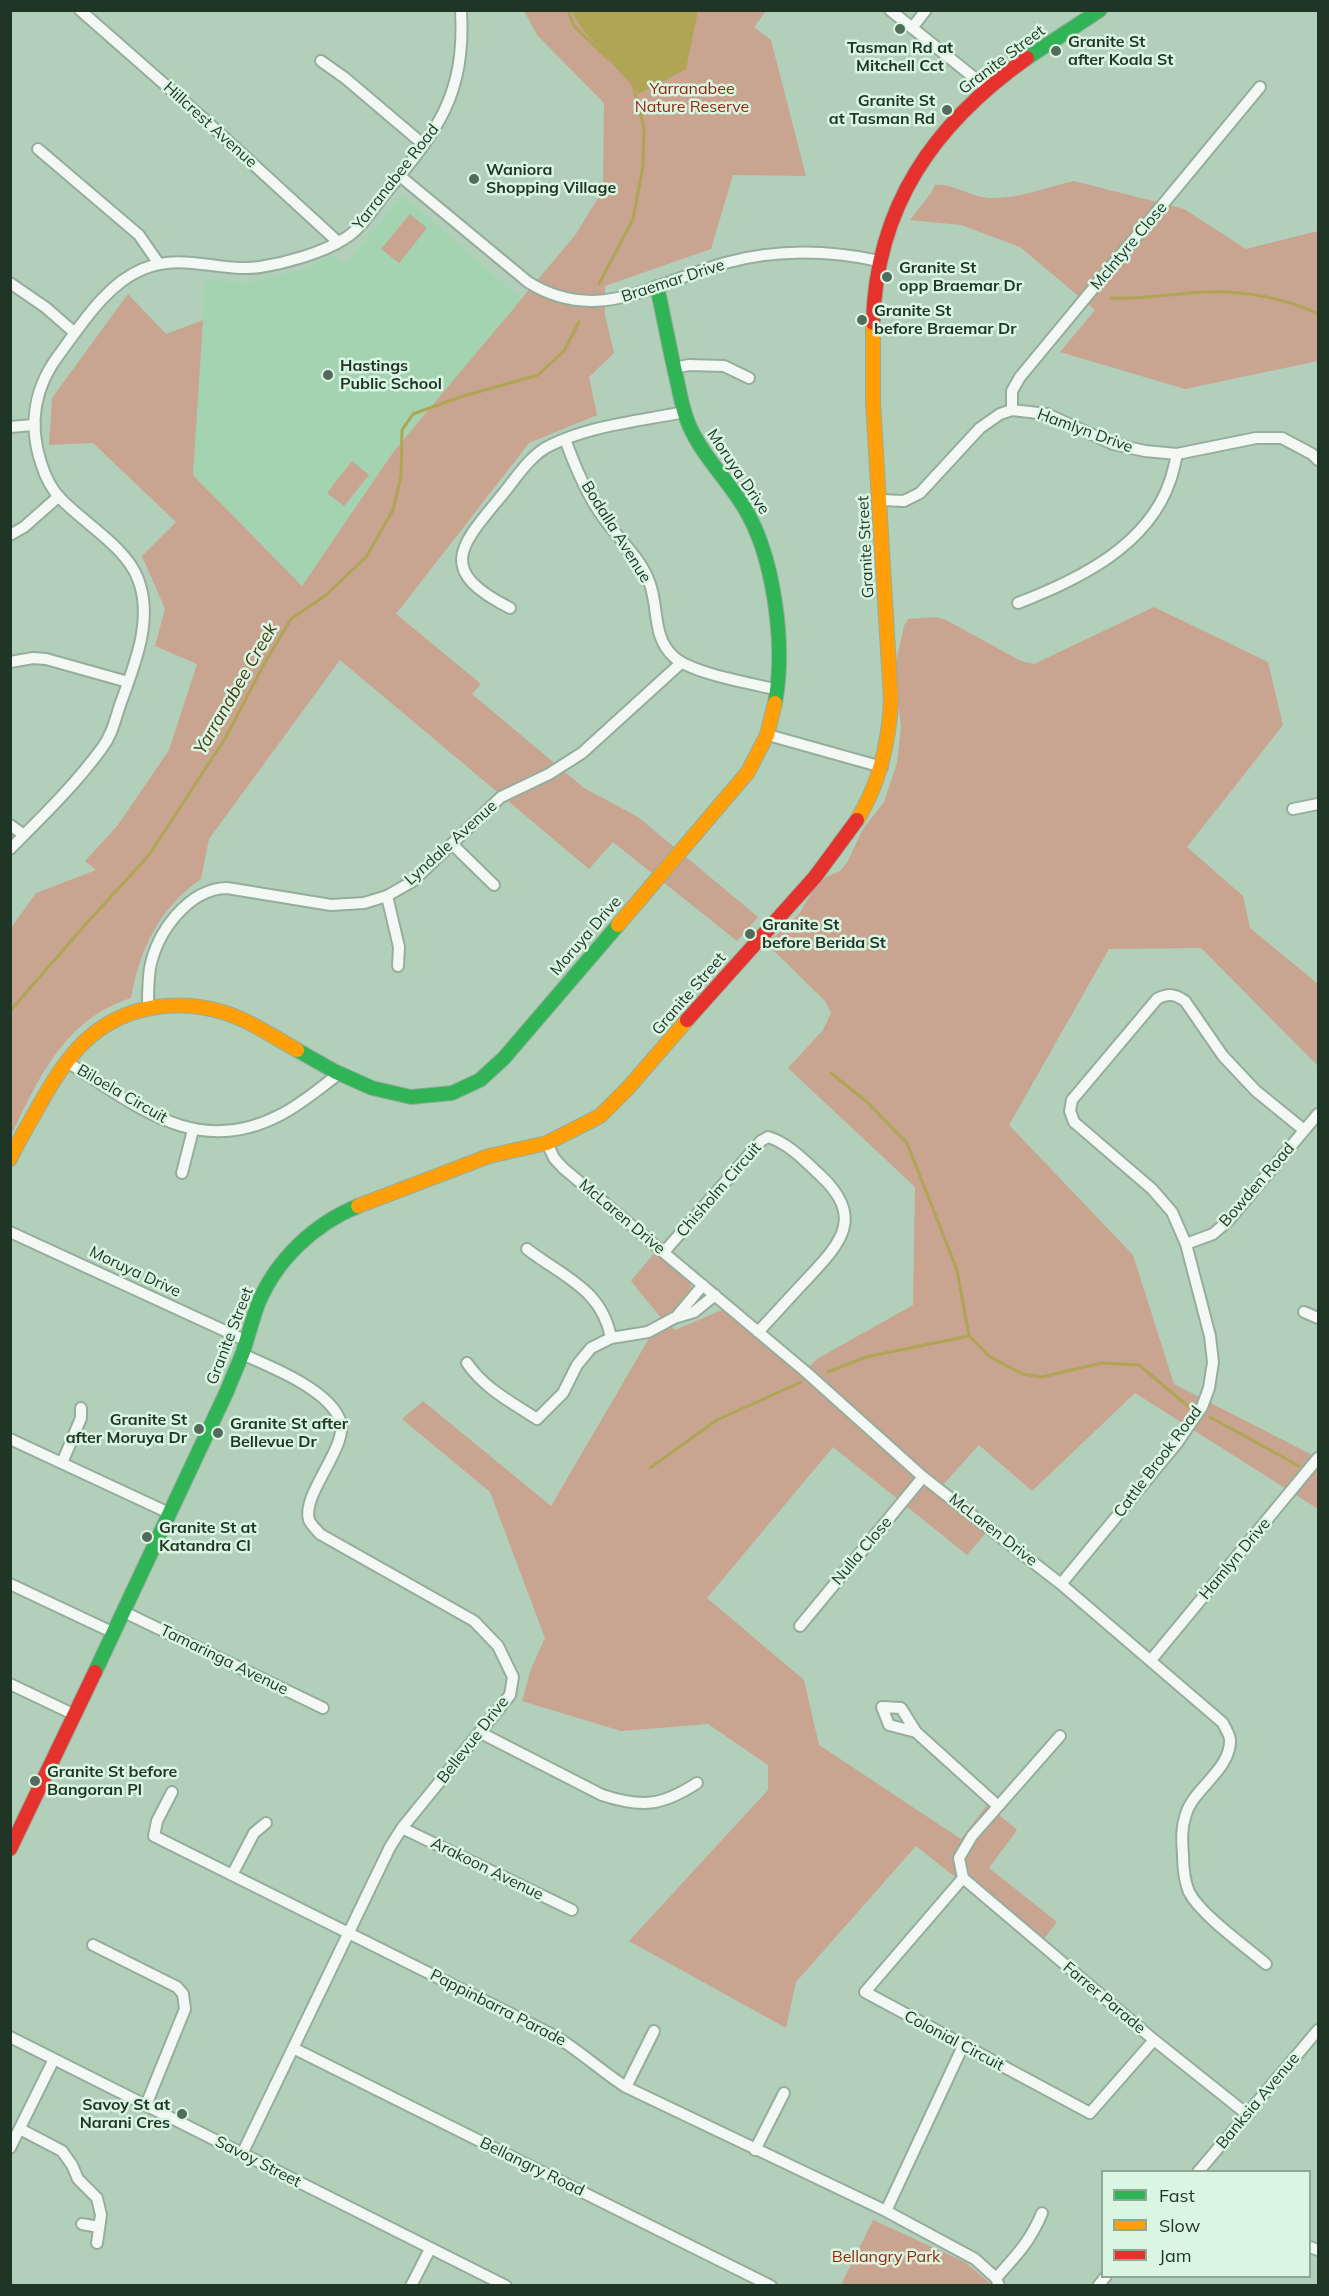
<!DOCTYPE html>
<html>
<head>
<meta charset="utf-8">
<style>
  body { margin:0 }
  #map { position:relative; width:1329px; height:2296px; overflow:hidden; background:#b2cfba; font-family:Mulish,sans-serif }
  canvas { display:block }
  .frame { position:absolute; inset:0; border:12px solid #1f3526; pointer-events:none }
  .legend { position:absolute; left:1101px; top:2170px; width:210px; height:108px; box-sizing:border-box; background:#daf5e1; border:2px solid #8fa896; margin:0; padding:8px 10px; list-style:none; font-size:18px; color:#1f3526 }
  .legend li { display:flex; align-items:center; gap:12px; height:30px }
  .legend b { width:30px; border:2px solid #8fa896 }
</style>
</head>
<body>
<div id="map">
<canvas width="1329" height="2296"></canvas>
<div class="frame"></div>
<ul class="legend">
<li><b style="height:8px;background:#30b455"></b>Fast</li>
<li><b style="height:8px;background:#ff9f0a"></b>Slow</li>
<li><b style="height:8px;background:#e5322d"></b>Jam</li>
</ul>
</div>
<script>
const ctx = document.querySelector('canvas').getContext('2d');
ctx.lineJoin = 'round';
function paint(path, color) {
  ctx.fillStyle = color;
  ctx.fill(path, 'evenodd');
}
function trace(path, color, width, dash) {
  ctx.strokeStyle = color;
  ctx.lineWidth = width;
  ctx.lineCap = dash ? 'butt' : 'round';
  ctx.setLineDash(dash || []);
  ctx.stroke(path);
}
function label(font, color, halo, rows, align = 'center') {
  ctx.font = font + ' Mulish,sans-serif';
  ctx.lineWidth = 5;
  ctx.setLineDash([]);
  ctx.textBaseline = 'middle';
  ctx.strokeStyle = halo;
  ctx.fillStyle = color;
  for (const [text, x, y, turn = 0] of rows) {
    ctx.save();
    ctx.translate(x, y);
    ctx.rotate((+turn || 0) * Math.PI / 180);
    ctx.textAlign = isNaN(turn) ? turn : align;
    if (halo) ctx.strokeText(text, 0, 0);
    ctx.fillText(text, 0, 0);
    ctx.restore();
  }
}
paint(new Path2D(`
  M403 195 521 299 394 451 302 586 193 475 205 279 245 283 298 271 333 256 345 265Z`), '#a4d3b2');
paint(new Path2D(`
  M524 11H766L754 27 771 40 806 176 733 175 711 249 605 286V315L614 353 589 377 597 415 529 443 396 614 481 684 472 694 584 788 638 817 758 917 737 941 613 842 589 869 340 660 209 839 201 879C159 908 140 949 131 998 66 1018 38 1078 11 1136V928L36 893 96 870 85 861 118 825 169 750 197 664 155 646 165 609 142 556 176 522 93 443 49 445 52 398 128 294 166 334 203 320 193 475 302 586 394 451 576 234 603 190 604 103 537 35Z
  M1074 181 1184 209 1246 249 1318 231V361L1185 389 1060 352 1095 310 1020 247 961 225 910 220 931 193 935 185C954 183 971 198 990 198 1019 199 1046 187 1074 181Z
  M410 214 427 228 399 263 381 249Z
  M352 461 369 475 344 506 327 493Z
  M1154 607 1268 662 1283 725 1187 847 1243 896 1250 928 1318 984V1066L1201 948 1109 949 1009 1125 1133 1255 1174 1384 1318 1458V1509L1135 1393 1032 1491 979 1445 940 1488 991 1527 967 1555 833 1447 707 1598 804 1680 819 1745 961 1839 987 1805 1017 1830 989 1868 1057 1922 1040 1944 916 1846 796 1982 786 2028 629 1941 768 1790V1765L708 1724 621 1731 522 1701 531 1669 545 1638 490 1492 402 1419 423 1401 551 1506 661 1318 631 1281 656 1251 688 1280 693 1291 669 1317 662 1318 675 1330 722 1310 805 1371 817 1359 913 1305 915 1187 788 1068 823 1030 831 1013 825 1001 767 944 799 914 813 890 826 877 840 871 847 863 863 829 884 802 897 763 901 727 894 671 904 626 908 619 936 617 946 620 1021 661 1034 664Z
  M873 2220 965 2262 992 2285H841Z`), '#c9a490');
paint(new Path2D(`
  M571 11H698L686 69 639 94 583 30Z`), '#b0a554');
trace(new Path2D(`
  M568 10 574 26 608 59
  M599 284 633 219 643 166 644 128 633 85
  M1111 298C1145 300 1172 293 1205 292 1240 290 1287 298 1318 314
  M10 1011 85 925 149 855 226 737 264 664 291 619 326 595 366 557 393 510 401 476 402 430 413 414 460 397 538 375 564 351 579 322
  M831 1073 867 1102 907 1143 957 1270 969 1336
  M828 1372 866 1357 969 1336 990 1357 1023 1374 1042 1377 1101 1363 1139 1365 1189 1407
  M1210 1417 1299 1466
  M650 1468 717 1420 801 1382`), '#b0a554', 3);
const street = new Path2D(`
  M80 10 204 119 338 242
  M890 10 987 88
  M912 28 926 10
  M321 61 345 78 424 145
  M38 149 139 235 159 264
  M400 176 528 282C598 326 656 282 725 263 776 249 828 250 879 261
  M10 283 45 307 75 333
  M674 368 689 365 724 366 749 378
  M1012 410V391L1020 377 1260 87
  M10 427 33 425
  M565 439C574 464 585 491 600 513 616 537 641 557 650 584 659 610 652 637 674 657 693 674 751 683 778 690
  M880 500 904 501 920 493 980 428 1000 414 1012 410 1047 414 1113 444 1145 451 1177 454 1256 438H1282L1312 454 1318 460
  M10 535 24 527 58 497
  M1018 603C1078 580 1148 546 1170 481 1173 473 1175 463 1177 454
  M510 608C435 570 460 546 503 494 516 478 531 454 551 445 592 425 640 421 684 412
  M10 662 33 658 46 659 128 682
  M768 735 882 767
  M1293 809 1318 804
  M10 825 24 835
  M452 844 494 885
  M10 849C42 817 75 785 102 748 112 735 115 720 120 705 134 666 154 620 138 579 127 548 84 523 61 499 51 489 45 476 41 463 28 423 35 385 61 352 83 322 108 283 143 269 183 252 221 273 260 267 286 263 322 253 344 239 361 229 372 210 384 195 436 132 466 97 461 10
  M387 896 399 947 398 966
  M148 1006C148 993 148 981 150 968 157 932 188 889 227 888L331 905 364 903 387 896 413 881 501 797 549 774 582 753 681 663
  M67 1062C136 1105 196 1159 280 1115 302 1104 321 1087 340 1073
  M547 1143 554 1158 563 1168 806 1372 923 1477 1061 1584 1223 1723C1225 1728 1230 1735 1230 1740 1231 1769 1194 1788 1186 1814 1181 1828 1182 1841 1183 1855 1183 1868 1184 1880 1189 1892 1201 1915 1245 1946 1266 1964
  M182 1173 193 1130
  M10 1232 247 1341
  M1186 1244 1213 1234 1228 1221 1318 1114
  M527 1249C563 1277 602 1289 611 1338
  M664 1252 761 1141 768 1137C788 1143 804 1160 820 1175 864 1216 843 1241 808 1278 791 1296 775 1314 758 1332
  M1304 1312 1318 1318
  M677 1316 703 1285
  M467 1363C485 1389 511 1402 537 1419L563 1393 577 1365 591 1348 611 1338 648 1332 674 1318 694 1312 715 1295
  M10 1439 169 1513
  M62 1463 81 1418V1408
  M10 1584 114 1633
  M1061 1584 1177 1443 1202 1407 1209 1388 1213 1362 1210 1336 1186 1244 1172 1212 1152 1189 1074 1122 1070 1111 1072 1100 1157 999C1168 993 1175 994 1185 1001L1223 1056 1256 1091 1304 1130
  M124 1612 323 1708
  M800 1626 923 1477
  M1151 1660 1318 1458
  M10 1684 75 1715
  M916 1732 901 1708 882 1707 889 1725 916 1732 998 1806
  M481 1733 602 1795C642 1808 662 1806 697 1783
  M172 1792 157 1821 154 1836 555 2036C580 2051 601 2071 626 2087L886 2211 975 2259 996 2278 999 2286
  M402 1828 572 1910
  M232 1875 254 1833 266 1823
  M963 1878 865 1992 1090 2113 1154 2040
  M963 1878 1154 2040 1248 2115
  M963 1878 959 1858 972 1836 1060 1736
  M93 1945 177 1987 183 1994 185 2009 146 2105
  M10 2037 506 2286
  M293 2048 771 2286
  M626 2087 654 2031
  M20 2129 62 2151 72 2165 78 2179 97 2198 101 2215 97 2243
  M10 2148 54 2059
  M755 2150 784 2093
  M242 2154 390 1847 402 1828 510 1695 513 1677 498 1646 474 1621 320 1534C317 1530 311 1525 309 1520 301 1494 350 1445 340 1420 328 1389 271 1367 242 1354
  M1198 2172 1318 2030
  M886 2211 963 2046
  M82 2224 99 2227
  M1310 2247 1318 2250
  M996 2278C1016 2256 1030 2242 1042 2213
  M411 2286 430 2249
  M1098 2286 1106 2276`);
const fast = new Path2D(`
  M1027 58 1100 10
  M657 287C664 317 669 347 676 376 680 393 682 409 689 425 702 455 725 477 742 504 774 553 786 645 775 703
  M297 1050 334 1071 372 1088 411 1097 452 1093 480 1080 504 1058 618 925
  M95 1672 227 1391C232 1378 238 1365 243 1352 248 1337 252 1320 258 1304 276 1260 314 1224 358 1206`);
const slow = new Path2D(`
  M857 820C880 783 889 743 891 700L873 402V323
  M618 925 748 772 767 735 775 703
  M10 1159C18 1142 27 1127 36 1111 65 1059 92 1017 156 1007 178 1004 197 1005 219 1011 246 1018 272 1036 297 1050
  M358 1206 489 1156 547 1143 600 1116 628 1088 687 1020`);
const jam = new Path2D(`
  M873 323C876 206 934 124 1027 58
  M687 1020 815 877 857 820
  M10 1849 95 1672`);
trace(street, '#96ad9c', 14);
trace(fast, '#96ad9c', 16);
trace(slow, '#96ad9c', 16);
trace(jam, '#96ad9c', 16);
trace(street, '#f3f8f5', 10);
trace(fast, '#30b455', 14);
trace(slow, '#ff9f0a', 14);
trace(jam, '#e5322d', 14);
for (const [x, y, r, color] of [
  [900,29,6,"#526b5a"],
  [1056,51,6,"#526b5a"],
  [947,110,6,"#526b5a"],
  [474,179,6,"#526b5a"],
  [887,277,6,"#526b5a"],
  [862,320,6,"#526b5a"],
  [328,375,6,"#526b5a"],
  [750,934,6,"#526b5a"],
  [199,1429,6,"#526b5a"],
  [218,1433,6,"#526b5a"],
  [147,1537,6,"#526b5a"],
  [35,1781,6,"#526b5a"],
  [182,2114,6,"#526b5a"]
]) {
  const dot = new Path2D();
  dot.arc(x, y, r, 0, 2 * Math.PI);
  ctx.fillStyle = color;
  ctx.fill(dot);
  trace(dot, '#daf5e1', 2);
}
label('bold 16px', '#1f3526', '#daf5e1', [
  ["Granite St",1068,42],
  ["after Koala St",1068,60],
  ["Tasman Rd at",900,48,"center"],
  ["Mitchell Cct",900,66,"center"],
  ["Granite St",935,101,"right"],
  ["at Tasman Rd",935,119,"right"],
  ["Waniora",486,170],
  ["Shopping Village",486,188],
  ["Granite St",899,268],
  ["opp Braemar Dr",899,286],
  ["Granite St",874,311],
  ["before Braemar Dr",874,329],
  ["Hastings",340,366],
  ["Public School",340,384],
  ["Granite St",762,925],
  ["before Berida St",762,943],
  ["Granite St",187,1420,"right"],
  ["after Moruya Dr",187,1438,"right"],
  ["Granite St after",230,1424],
  ["Bellevue Dr",230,1442],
  ["Granite St at",159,1528],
  ["Katandra Cl",159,1546],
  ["Granite St before",47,1772],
  ["Bangoran Pl",47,1790],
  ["Savoy St at",170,2105,"right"],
  ["Narani Cres",170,2123,"right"]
], 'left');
label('16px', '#1f3526', '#daf5e1', [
  ["Granite Street",1002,60,-37],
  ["Hillcrest Avenue",210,125,42],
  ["Yarranabee Road",396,177,-52],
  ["McIntyre Close",1129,246,-50],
  ["Braemar Drive",673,281,-18],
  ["Hamlyn Drive",1085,431,20],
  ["Moruya Drive",738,472,56],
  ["Bodalla Avenue",616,532,58],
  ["Granite Street",866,547,-93],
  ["Lyndale Avenue",451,843,-42],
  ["Moruya Drive",586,936,-49],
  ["Granite Street",689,994,-49],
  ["Biloela Circuit",122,1094,30],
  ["Bowden Road",1257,1185,-49],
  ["Chisholm Circuit",719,1190,-49],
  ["McLaren Drive",622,1217,40],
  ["Moruya Drive",135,1272,25],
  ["Granite Street",230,1336,-69],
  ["Cattle Brook Road",1158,1462,-53],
  ["McLaren Drive",993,1530,38],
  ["Nulla Close",862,1551,-50],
  ["Hamlyn Drive",1235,1559,-50],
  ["Tamaringa Avenue",224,1660,26],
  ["Bellevue Drive",473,1740,-52],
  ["Arakoon Avenue",487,1869,26],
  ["Farrer Parade",1104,1998,40],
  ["Pappinbarra Parade",498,2008,27],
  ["Colonial Circuit",954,2041,28],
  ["Banksia Avenue",1258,2101,-50],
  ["Savoy Street",258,2162,27],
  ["Bellangry Road",532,2167,26]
]);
label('16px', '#98260b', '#daf5e1', [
  ["Yarranabee",692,89],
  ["Nature Reserve",692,107],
  ["Bellangry Park",886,2257]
]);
label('italic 18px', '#463a0f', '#daf5e1', [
  ["Yarranabee Creek",236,689,-60]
]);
</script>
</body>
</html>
